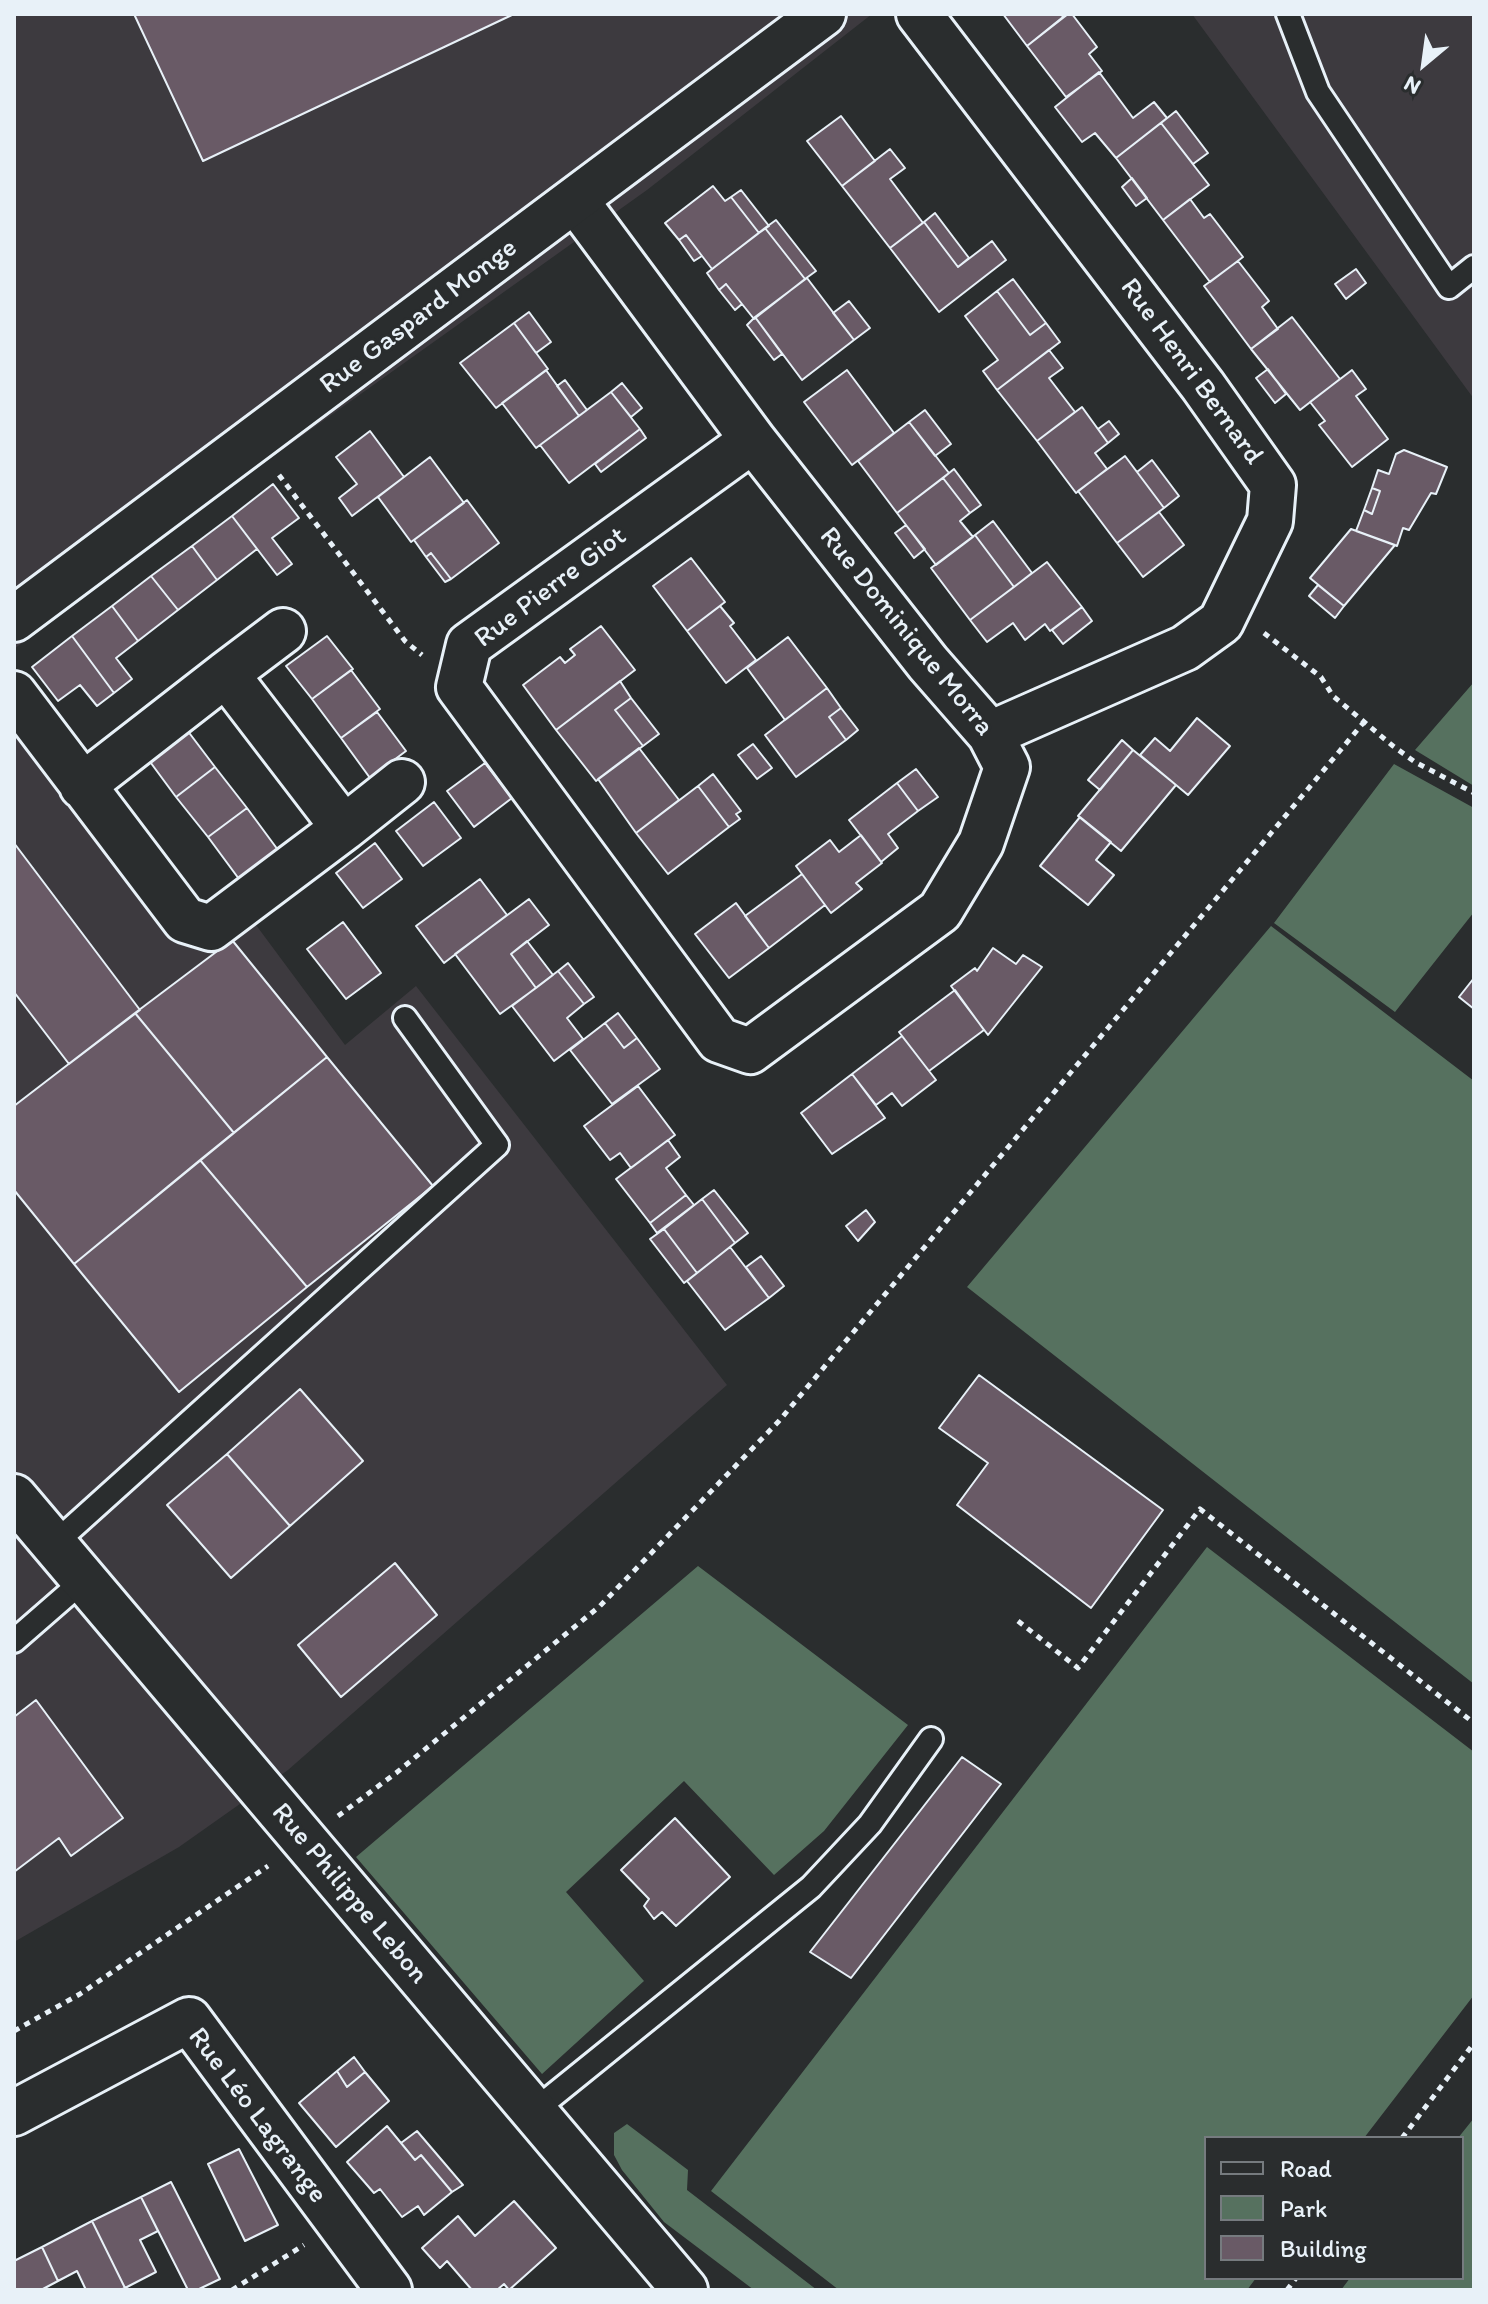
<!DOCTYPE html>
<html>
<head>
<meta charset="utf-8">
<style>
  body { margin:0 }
  #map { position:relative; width:1488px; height:2304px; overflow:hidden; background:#2a2d2e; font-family:Itim,sans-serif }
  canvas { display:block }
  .frame { position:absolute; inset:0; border:16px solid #e8f1f8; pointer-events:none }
  .legend { position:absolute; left:1204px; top:2136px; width:260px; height:144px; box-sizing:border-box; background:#2a2d2e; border:2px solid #767b7f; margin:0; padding:10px 14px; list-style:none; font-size:24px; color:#e8f1f8 }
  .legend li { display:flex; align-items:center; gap:16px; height:40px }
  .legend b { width:40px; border:2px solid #767b7f }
  .north { position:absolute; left:1384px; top:24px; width:80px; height:80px; -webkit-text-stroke:6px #2a2d2e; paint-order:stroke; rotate:209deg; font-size:22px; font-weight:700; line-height:32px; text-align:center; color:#e8f1f8 }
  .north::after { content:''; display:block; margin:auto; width:28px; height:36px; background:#e8f1f8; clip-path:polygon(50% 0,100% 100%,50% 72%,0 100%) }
</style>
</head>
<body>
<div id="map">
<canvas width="1488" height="2304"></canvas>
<div class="frame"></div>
<ul class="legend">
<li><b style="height:10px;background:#2a2d2e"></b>Road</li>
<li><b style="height:22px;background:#56715f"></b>Park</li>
<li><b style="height:22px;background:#695a66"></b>Building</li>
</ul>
<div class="north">N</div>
</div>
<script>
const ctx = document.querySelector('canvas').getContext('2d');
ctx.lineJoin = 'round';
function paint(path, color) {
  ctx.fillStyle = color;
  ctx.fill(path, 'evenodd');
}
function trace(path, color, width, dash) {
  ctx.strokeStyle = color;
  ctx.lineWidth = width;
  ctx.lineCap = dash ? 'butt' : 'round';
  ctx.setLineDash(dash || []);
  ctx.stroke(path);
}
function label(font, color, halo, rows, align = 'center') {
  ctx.font = font + ' Itim,sans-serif';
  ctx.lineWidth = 6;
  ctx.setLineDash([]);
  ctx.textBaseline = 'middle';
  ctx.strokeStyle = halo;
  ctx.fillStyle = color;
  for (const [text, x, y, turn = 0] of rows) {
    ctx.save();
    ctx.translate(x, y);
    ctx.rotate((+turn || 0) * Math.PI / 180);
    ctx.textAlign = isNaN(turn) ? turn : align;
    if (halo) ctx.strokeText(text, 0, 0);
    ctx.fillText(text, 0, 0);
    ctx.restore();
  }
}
paint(new Path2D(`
  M14 14H872L647 190 247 475 14 649Z
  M1192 14H1474V399Z
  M14 732 173 942 204 952 256 925 345 1045 416 986 727 1385 288 1770 179 1847 14 1942Z`), '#3d3a3f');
paint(new Path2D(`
  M1474 682V786L1415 750Z
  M1394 764 1474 808V912L1395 1012 1274 923Z
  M1271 926 1474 1081V1684L967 1287Z
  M1207 1547 1474 1752V1995L1364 2138H1206V2278H1256L1247 2290H839L711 2191Z
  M698 1566 908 1725 824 1831 774 1875 684 1781 566 1892 644 1981 542 2074 356 1857Z
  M1474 2118V2290H1341L1350 2278H1462V2138H1458Z
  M627 2124 688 2170 687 2190 817 2290H754L664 2222 622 2170 614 2155V2133Z`), '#56715f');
const building = new Path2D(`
  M134 14H514L203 161Z
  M1003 14H1061L1063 17 1027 46Z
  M1068 14H1072L1097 47 1089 54 1102 71 1066 97 1027 46Z
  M1099 72 1133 118 1154 102 1167 118 1116 158 1095 133 1082 142 1055 107Z
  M1176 111 1208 153 1193 164 1161 123Z
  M841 116 875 161 842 186 807 141Z
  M1161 123 1209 185 1163 220 1116 158Z
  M890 149 905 168 890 179 923 223 890 248 842 186Z
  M1132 178 1147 198 1136 206 1122 187Z
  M713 186 725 201 731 197 759 233 712 269 686 235 679 240 665 223Z
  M741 190 769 226 759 233 731 197Z
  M1190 199 1204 218 1210 214 1243 257 1210 282 1163 220Z
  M935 213 969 258 958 267 924 222Z
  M776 220 816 271 805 279 765 228Z
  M924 222 958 267 992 241 1006 260 939 312 890 248Z
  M765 228 805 279 754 319 726 284 719 290 707 273Z
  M686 235 702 256 694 261 679 240Z
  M1238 261 1269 301 1262 307 1278 329 1251 349 1204 286Z
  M1356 269 1366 283 1346 299 1335 284Z
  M807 278 854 340 802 380 755 317Z
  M1013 279 1046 323 1030 335 997 291Z
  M726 284 742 304 735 310 719 290Z
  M997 291 1030 335 1046 323 1060 342 997 390 983 371 998 360 965 316Z
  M849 301 870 328 854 340 833 313Z
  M529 312 551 342 536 353 514 323Z
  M755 317 782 354 774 360 747 325Z
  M1292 317 1340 379 1300 410 1251 349Z
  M514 323 548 369 496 408 460 363Z
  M1049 350 1063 368 1049 378 1075 412 1037 441 997 390Z
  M1268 369 1286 394 1275 403 1256 378Z
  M546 370 579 416 536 448 502 403Z
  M847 370 894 433 852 465 804 402Z
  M1352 370 1366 389 1356 396 1388 439 1352 467 1319 425 1325 421 1310 402Z
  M565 380 587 410 579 416 557 386Z
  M622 383 642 408 631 417 611 392Z
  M611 392 640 429 569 483 540 445Z
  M1082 407 1108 443 1095 453 1107 469 1076 493 1037 441Z
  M925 410 951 444 935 456 909 422Z
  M1109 421 1119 434 1108 443 1098 429Z
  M909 422 949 473 897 513 858 461Z
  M640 429 646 438 601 472 595 464Z
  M370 431 404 477 352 516 339 498 357 484 336 457Z
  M1404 450 1447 467 1436 494 1431 493 1409 530 1403 528 1397 546 1356 531 1364 510 1372 514 1380 491 1372 488 1378 470 1389 474 1396 454Z
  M1125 456 1164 508 1117 543 1078 491Z
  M430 457 464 503 411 542 378 497Z
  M1152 460 1179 496 1164 508 1137 472Z
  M954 469 981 505 970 513 943 478Z
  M943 478 970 513 960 521 973 537 936 565 897 513Z
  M273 484 299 518 272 538 292 564 277 575 232 516Z
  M1372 488 1380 491 1372 514 1364 510Z
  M467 500 499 543 451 579 431 553 426 557 414 540Z
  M1159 512 1184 545 1143 577 1117 543Z
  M232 516 257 549 217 580 192 546Z
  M993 521 1032 573 1014 587 975 535Z
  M906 525 925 549 914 558 895 533Z
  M1351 529 1395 545 1344 606 1310 578Z
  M975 535 1014 587 970 620 931 568Z
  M192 546 217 580 178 610 151 576Z
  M431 553 451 579 445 582 426 557Z
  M691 558 725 602 687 631 653 586Z
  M1047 562 1082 607 1050 631 1045 624 1025 640 1013 623 987 642 970 620Z
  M151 576 178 610 138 641 112 606Z
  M1318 585 1344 606 1335 618 1309 596Z
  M112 606 138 641 116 658 132 679 114 693 72 636Z
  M720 606 734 623 730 626 756 660 726 683 687 631Z
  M1082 607 1092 621 1063 644 1052 630Z
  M601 626 635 670 556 730 523 685 560 657 565 663 575 655 570 649Z
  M72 636 114 693 97 706 80 685 58 701 32 667Z
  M327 636 353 669 312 699 286 666Z
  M788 637 827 688 785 720 747 668Z
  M351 670 380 709 341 738 312 699Z
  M620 681 631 698 615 710 643 746 596 781 556 730Z
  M827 688 841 708 829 717 846 740 796 777 765 735Z
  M631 698 659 734 643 746 615 710Z
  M841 708 858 730 846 740 829 717Z
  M377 712 406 751 370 778 341 738Z
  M1197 718 1230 746 1188 795 1140 755 1155 738 1170 751Z
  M184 726 215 767 176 797 145 755Z
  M1122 740 1133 750 1100 790 1088 780Z
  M753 744 772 768 757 779 738 755Z
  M639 748 679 800 636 833 598 779Z
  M1133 750 1176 785 1121 851 1078 816Z
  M485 763 512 798 474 827 447 791Z
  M215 767 247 808 208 837 176 797Z
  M916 769 938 797 918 811 897 783Z
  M713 774 741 811 736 814 740 819 729 827 698 786Z
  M897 783 918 811 888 834 898 848 881 862 849 820Z
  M698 786 729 827 668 874 636 833Z
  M434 802 461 838 423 866 396 831Z
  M247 808 278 850 239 879 208 837Z
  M1080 817 1111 842 1096 860 1114 875 1088 905 1040 866Z
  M861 835 882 863 856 883 862 889 831 913 796 866 830 840 839 852Z
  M14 843 140 1010 69 1064 14 992Z
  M375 843 402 879 363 908 336 873Z
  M802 874 825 905 769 948 745 916Z
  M480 879 507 915 444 963 416 926Z
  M529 899 549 925 511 954 536 988 500 1014 455 954Z
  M736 903 769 948 729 978 695 934Z
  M343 922 381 973 346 999 307 949Z
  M232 940 327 1057 234 1133 135 1013Z
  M527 941 553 975 536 988 511 954Z
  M993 948 1016 964 1023 955 1042 967 988 1035 951 986 975 968 977 971Z
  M568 963 594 997 584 1004 558 971Z
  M558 971 584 1004 567 1018 583 1039 554 1061 512 1006Z
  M1474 978V1009L1459 997Z
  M955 990 984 1030 929 1071 899 1032Z
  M135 1013 234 1133 74 1264 14 1190V1106Z
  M618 1013 637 1038 624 1048 605 1023Z
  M605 1023 624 1048 637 1038 660 1069 612 1104 570 1050Z
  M902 1036 936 1080 902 1106 892 1093 876 1105 852 1074Z
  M327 1057 433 1186 307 1287 200 1160Z
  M852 1074 885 1118 832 1154 801 1113Z
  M638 1086 675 1135 631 1168 620 1153 610 1160 584 1126Z
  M668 1140 680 1157 666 1168 686 1195 650 1223 616 1179Z
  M200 1160 307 1287 179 1392 74 1264Z
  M714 1190 748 1233 735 1243 702 1199Z
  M686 1195 694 1205 657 1233 650 1223Z
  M702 1199 735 1243 697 1273 664 1229Z
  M866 1210 875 1222 858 1241 846 1226Z
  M664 1229 697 1273 684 1283 650 1239Z
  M730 1247 769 1298 725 1330 687 1281Z
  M761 1256 784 1286 769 1298 746 1267Z
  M979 1375 1163 1510 1091 1608 957 1505 988 1463 939 1428Z
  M300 1389 363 1461 290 1526 227 1454Z
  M227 1454 290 1526 231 1578 167 1505Z
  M395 1563 437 1615 341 1697 298 1645Z
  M36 1700 123 1818 71 1856 59 1838 14 1872V1717Z
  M962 1757 1001 1784 851 1978 810 1952Z
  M675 1818 730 1877 676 1926 662 1912 654 1919 644 1906 649 1899 621 1870Z
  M354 2057 365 2072 347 2087 337 2071Z
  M337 2071 347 2087 365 2072 389 2101 336 2147 299 2103Z
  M387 2126 415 2160 421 2155 452 2192 424 2215 418 2206 402 2217 380 2189 374 2193 347 2162Z
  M417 2131 463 2185 452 2192 421 2155 415 2160 401 2143Z
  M239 2149 278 2225 245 2241 208 2164Z
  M171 2182 220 2279 197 2290H188L141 2197Z
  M141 2197 158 2231 140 2240 156 2272 125 2288 92 2221Z
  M514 2201 556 2248 509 2290 504 2284 497 2290H472L447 2261 440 2268 422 2248 458 2216 475 2236Z
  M92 2221 125 2288 120 2290H86L77 2271 58 2281 42 2247Z
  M42 2247 58 2281 41 2290H14V2261Z`);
paint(building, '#695a66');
trace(building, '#e8f1f8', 2);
const service = new Path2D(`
  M1288 14 1318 92 1449 287 1474 267
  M54 1544 497 1145 405 1018
  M14 1641 84 1580
  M534 2111 811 1887 870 1824 931 1739`);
const minor = new Path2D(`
  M919 14 1203 386 1273 485 1270 521 1221 622 1185 648 990 734
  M576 201 753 440 469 645 459 687 719 1040 750 1051 940 911 981 843 1007 767 990 734 928 663 753 440
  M226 674 283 631
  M14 694 185 920 211 928 344 828 226 674 82 786
  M344 828 402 782
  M14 1497 685 2290
  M14 2113 189 2020 389 2290`);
const tertiary = new Path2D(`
  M14 619 823 14`);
trace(service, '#e8f1f8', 28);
trace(minor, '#e8f1f8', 50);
trace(tertiary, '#e8f1f8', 50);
trace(new Path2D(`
  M279 475 405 641 422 655
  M1264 633 1321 677 1333 696 1393 746 1415 762 1474 793
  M1018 1621 1078 1668 1200 1509 1474 1723
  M338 1816 396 1773 600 1606 779 1421 1364 722
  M14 2031 80 1994 268 1866
  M1402 2138 1474 2043
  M232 2290 304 2245
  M1287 2290 1296 2278`), '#e8f1f8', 5, [6, 6]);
trace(service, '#2a2d2e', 22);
trace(minor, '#2a2d2e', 44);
trace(tertiary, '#2a2d2e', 44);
label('28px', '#e8f1f8', '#2a2d2e', [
  ["Rue Gaspard Monge",419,317,-37],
  ["Rue Henri Bernard",1191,372,54],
  ["Rue Pierre Giot",551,588,-37],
  ["Rue Dominique Morra",906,632,51],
  ["Rue Philippe Lebon",349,1894,50],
  ["Rue Léo Lagrange",257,2116,53]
]);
</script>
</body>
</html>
